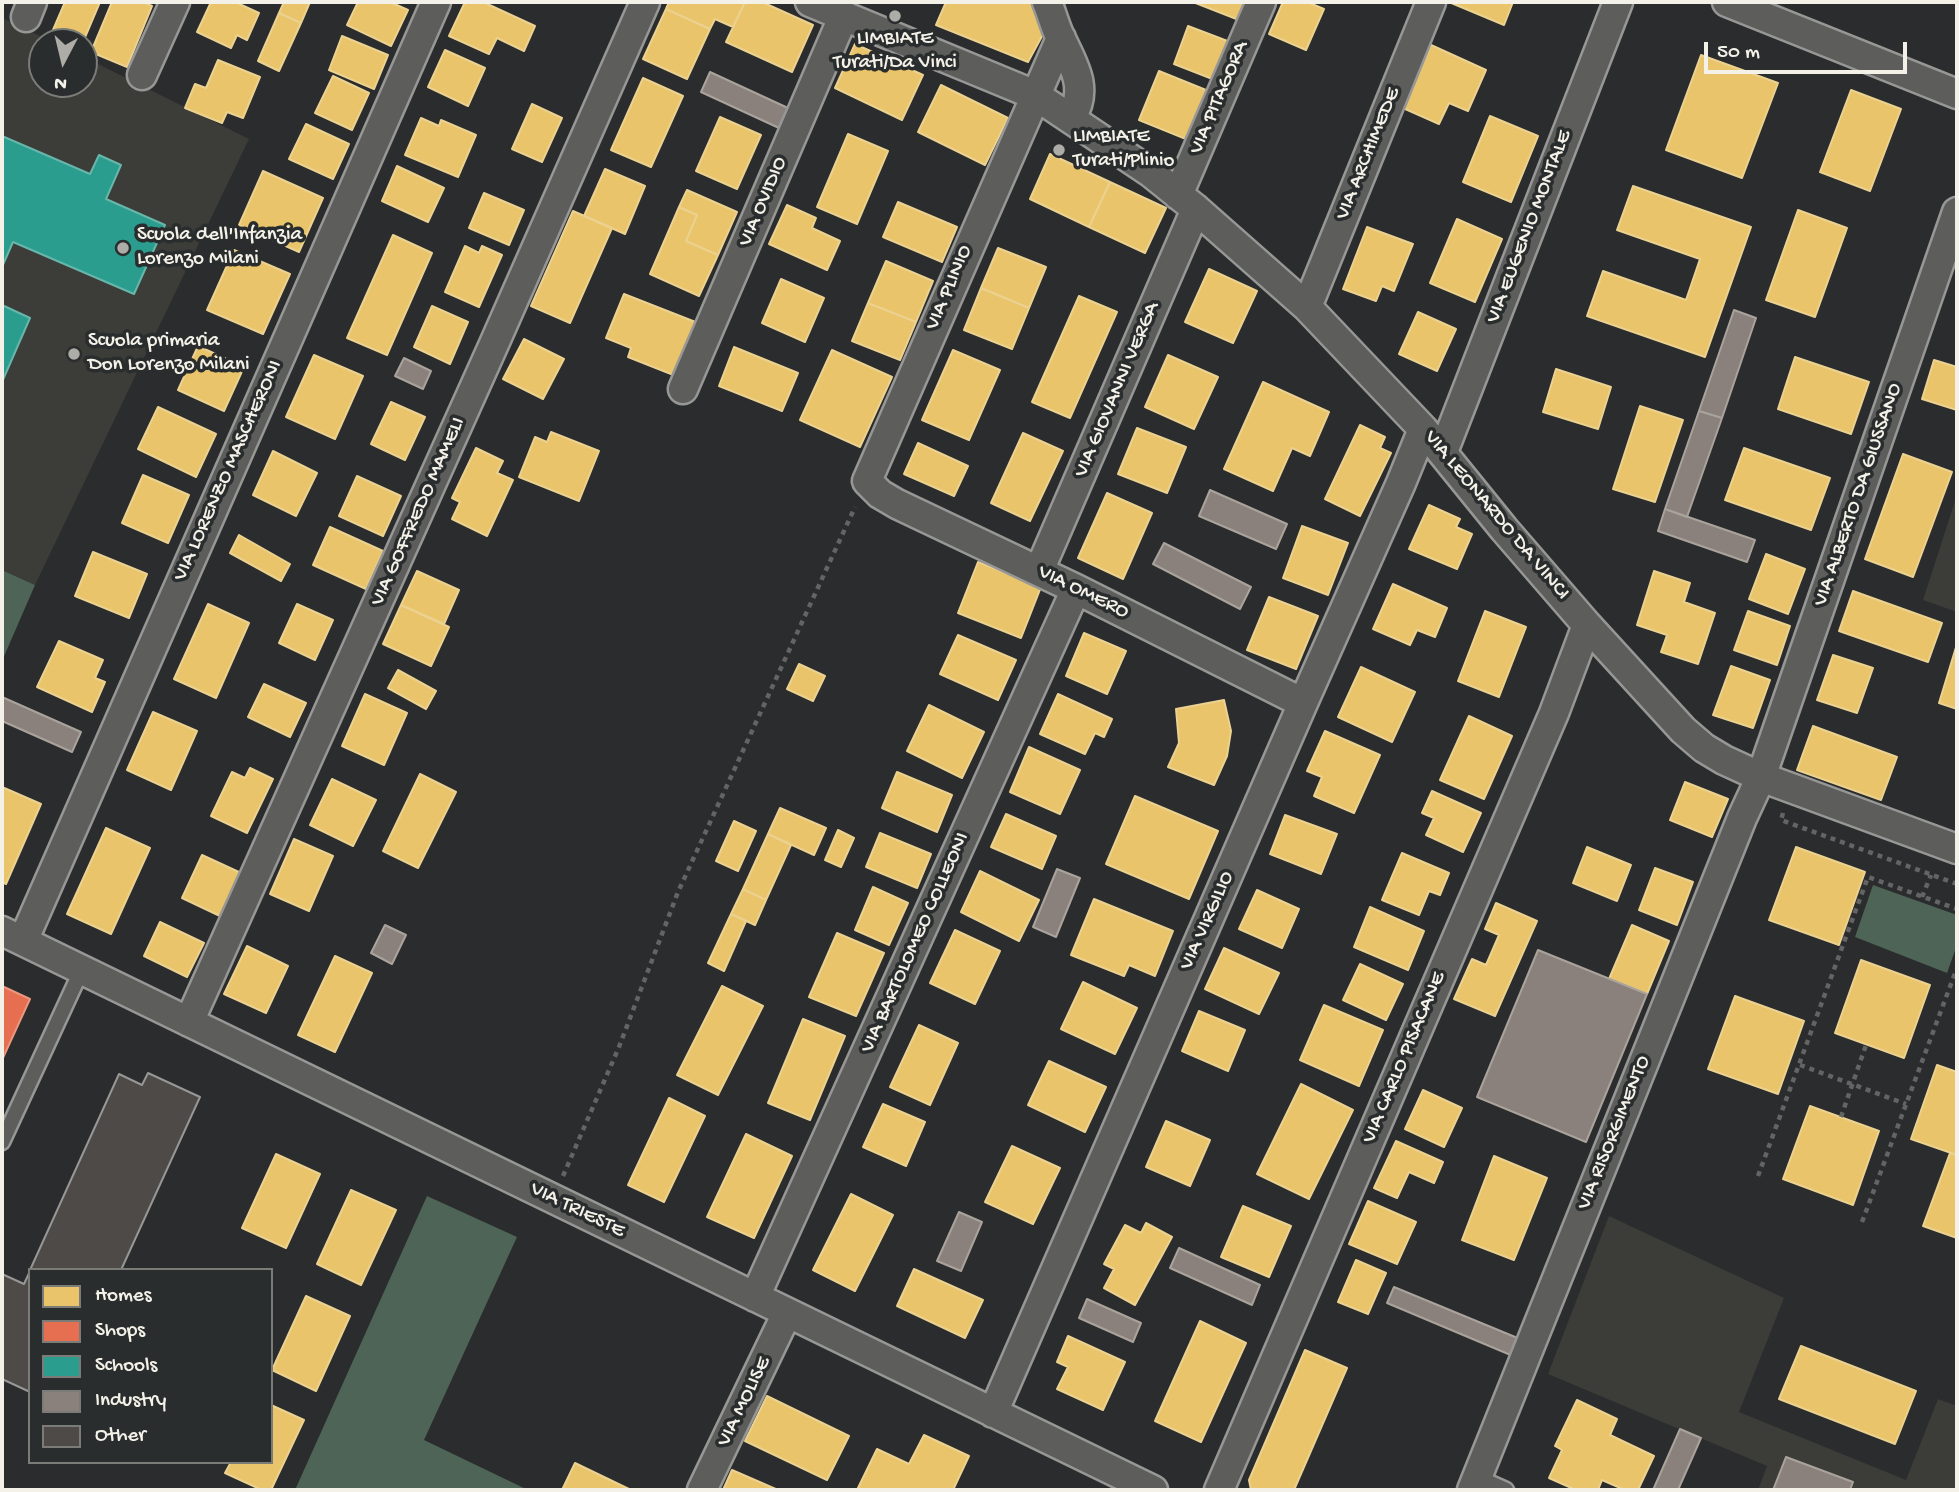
<!DOCTYPE html>
<html>
<head>
<meta charset="utf-8">
<style>
  body { margin:0 }
  #map { position:relative; width:1959px; height:1492px; overflow:hidden; background:#2b2c2d; font-family:"Gochi Hand",sans-serif }
  canvas { display:block }
  .frame { position:absolute; inset:0; border:4px solid #f4f1e8; pointer-events:none }
  .legend { position:absolute; left:28px; top:1268px; width:245px; height:196px; box-sizing:border-box; background:#2a2d2e; border:2px solid #7b7b78; margin:0; padding:9px 12px; list-style:none; font-size:21px; color:#f4f1e8 }
  .legend li { display:flex; align-items:center; gap:14px; height:35px }
  .legend b { width:35px; border:2px solid #7b7b78 }
  .north { position:absolute; left:28px; top:28px; width:70px; height:70px; box-sizing:border-box; background:#2a2d2e; border:2px solid #7b7b78; border-radius:50%; rotate:187deg; font-size:19px; font-weight:700; line-height:28px; text-align:center; color:#f4f1e8 }
  .north::after { content:''; display:block; margin:auto; width:24px; height:32px; background:#aeaca7; clip-path:polygon(50% 0,100% 100%,50% 72%,0 100%) }
  .scale { position:absolute; left:1704px; top:42px; width:203px; height:32px; box-sizing:border-box; border:4px solid #f4f1e8; border-top:0; padding-left:9px; font-size:21px; line-height:24px; white-space:nowrap; color:#f4f1e8; -webkit-text-stroke:5px #2a2d2e; paint-order:stroke }
</style>
</head>
<body>
<div id="map">
<canvas width="1959" height="1492"></canvas>
<div class="frame"></div>
<ul class="legend">
<li><b style="height:19px;background:#e9c46a"></b>Homes</li>
<li><b style="height:19px;background:#e76f51"></b>Shops</li>
<li><b style="height:19px;background:#2a9d8f"></b>Schools</li>
<li><b style="height:19px;background:#8a817c"></b>Industry</li>
<li><b style="height:19px;background:#4d4a48"></b>Other</li>
</ul>
<div class="north">N</div>
<div class="scale">50 m</div>
</div>
<script>
const ctx = document.querySelector('canvas').getContext('2d');
ctx.lineJoin = 'round';
function paint(path, color) {
  ctx.fillStyle = color;
  ctx.fill(path, 'evenodd');
}
function trace(path, color, width, dash) {
  ctx.strokeStyle = color;
  ctx.lineWidth = width;
  ctx.lineCap = dash ? 'butt' : 'round';
  ctx.setLineDash(dash || []);
  ctx.stroke(path);
}
function label(font, color, halo, rows, align = 'center') {
  ctx.font = font + ' "Gochi Hand",sans-serif';
  ctx.lineWidth = 7;
  ctx.setLineDash([]);
  ctx.textBaseline = 'middle';
  ctx.strokeStyle = halo;
  ctx.fillStyle = color;
  for (const [text, x, y, turn = 0] of rows) {
    ctx.save();
    ctx.translate(x, y);
    ctx.rotate((+turn || 0) * Math.PI / 180);
    ctx.textAlign = isNaN(turn) ? turn : align;
    if (halo) ctx.strokeText(text, 0, 0);
    ctx.fillText(text, 0, 0);
    ctx.restore();
  }
}
paint(new Path2D(`
  M2 18 53 42H42V84H84V57L249 139 35 585 2 570Z
  M1957 495V612L1923 600Z
  M1609 1216 1784 1298 1739 1412 1906 1480 1938 1399 1957 1406V1490H1758L1767 1466 1548 1374Z`), '#3c3c38');
paint(new Path2D(`
  M2 570 35 585 2 661Z
  M1873 885 1957 915V945L1947 973 1855 937Z
  M427 1196 517 1237 424 1440 528 1490H295Z`), '#4d6457');
const homes = new Path2D(`
  M65 2H100L83 42 53 30Z
  M112 2H143L152 6 127 67 91 52Z
  M211 2H235L259 13 247 40 237 35 231 48 197 32Z
  M284 2H310L301 23 279 13Z
  M358 2H390L408 10 391 46 347 25Z
  M465 2H483L535 26 524 51 497 38 489 54 449 36Z
  M669 2H745L733 27 715 19 710 29 666 9Z
  M745 2H762L813 25 792 72 726 42Z
  M946 2H1034L1047 27 1028 62 936 25Z
  M1193 2H1246L1239 20Z
  M1283 2H1307L1324 9 1306 50 1269 34Z
  M1449 2H1513L1504 25Z
  M666 9 710 29 687 79 643 59Z
  M279 13 301 23 279 71 258 61Z
  M1188 26 1230 42 1215 80 1174 64Z
  M342 36 388 55 374 89 329 70Z
  M855 44 923 75 902 120 835 88Z
  M1431 45 1486 70 1468 111 1449 103 1439 124 1403 108Z
  M445 50 485 68 468 106 428 87Z
  M1701 55 1778 83 1742 178 1666 150Z
  M218 60 260 77 243 118 227 112 222 123 185 108 195 84 206 88Z
  M1159 71 1206 90 1186 139 1139 120Z
  M333 76 369 93 352 130 315 113Z
  M643 78 683 96 651 167 611 150Z
  M941 85 1008 118 985 165 918 132Z
  M1851 90 1901 109 1870 191 1820 172Z
  M532 104 562 118 542 162 512 149Z
  M1490 116 1538 136 1511 202 1463 182Z
  M720 117 761 135 737 189 696 171Z
  M421 118 439 126 441 120 476 135 458 177 405 155Z
  M306 124 349 144 333 179 289 159Z
  M848 134 888 151 857 224 817 207Z
  M1050 154 1110 182 1089 227 1030 199Z
  M397 166 444 188 428 222 382 201Z
  M605 169 645 186 625 234 584 216Z
  M263 171 323 198 299 252 239 225Z
  M1110 182 1166 208 1145 253 1089 227Z
  M1633 186 1751 227 1705 357 1587 316 1603 271 1686 300 1700 259 1617 230Z
  M687 190 737 212 718 255 686 241 697 215 679 207Z
  M484 193 524 210 509 245 469 228Z
  M898 202 957 227 942 262 883 237Z
  M787 205 816 218 812 228 840 241 827 270 769 244Z
  M679 207 697 215 686 241 718 255 699 296 650 274Z
  M1798 210 1847 228 1815 317 1766 300Z
  M573 211 612 228 570 323 531 306Z
  M1457 219 1502 239 1475 302 1430 283Z
  M1367 227 1413 244 1394 291 1382 286 1376 301 1343 289Z
  M393 235 432 253 387 355 347 338Z
  M465 246 479 253 482 246 502 255 479 307 445 292Z
  M998 248 1046 267 1029 308 981 288Z
  M234 250 290 274 263 334 207 310Z
  M886 261 933 281 916 322 868 303Z
  M1209 269 1257 291 1233 343 1185 322Z
  M781 279 824 298 805 342 762 323Z
  M981 288 1029 308 1012 349 964 330Z
  M624 294 698 323 676 376 628 357 631 348 606 338Z
  M1079 296 1117 312 1070 418 1032 402Z
  M868 303 916 322 900 360 852 341Z
  M432 306 468 322 450 364 414 347Z
  M1418 312 1456 329 1437 371 1399 354Z
  M524 339 564 359 543 399 503 379Z
  M198 346 244 367 224 411 178 390Z
  M734 347 798 373 782 411 719 386Z
  M832 350 892 377 860 447 800 420Z
  M953 350 1000 370 969 440 922 420Z
  M314 355 363 376 335 439 286 417Z
  M1168 355 1218 377 1194 429 1145 407Z
  M1795 357 1869 382 1851 434 1778 409Z
  M1934 360 1957 367V410L1922 399Z
  M1556 369 1611 387 1598 429 1543 412Z
  M1263 382 1329 412 1310 456 1292 448 1273 491 1224 469Z
  M391 402 425 417 405 460 371 444Z
  M1640 406 1683 420 1655 502 1613 489Z
  M158 407 216 434 196 477 138 449Z
  M1360 425 1385 437 1380 448 1391 453 1360 516 1325 499Z
  M1137 428 1186 447 1167 493 1118 474Z
  M551 432 599 451 579 501 519 477 535 437 547 442Z
  M1023 433 1063 451 1030 521 991 503Z
  M918 443 968 466 954 496 904 474Z
  M476 448 503 461 497 473 513 480 487 536 452 519 460 502 452 498Z
  M1744 448 1830 478 1811 530 1725 500Z
  M273 451 317 473 296 516 253 495Z
  M1903 454 1952 472 1913 577 1865 559Z
  M143 475 189 495 168 543 122 523Z
  M357 476 401 496 383 536 339 516Z
  M1107 493 1152 513 1123 579 1078 558Z
  M1429 505 1460 519 1456 527 1472 534 1457 569 1409 549Z
  M1302 526 1348 543 1328 595 1283 578Z
  M330 527 383 551 366 589 313 565Z
  M239 535 290 564 281 581 230 553Z
  M93 552 147 574 129 618 75 596Z
  M1766 554 1805 569 1788 614 1749 599Z
  M978 562 1041 587 1021 638 958 613Z
  M417 571 459 590 444 624 401 605Z
  M1654 571 1690 583 1684 602 1715 613 1698 664 1661 652 1667 635 1637 625Z
  M1393 584 1447 608 1435 637 1417 630 1410 645 1373 629Z
  M1853 591 1942 623 1928 662 1839 631Z
  M1269 597 1318 616 1296 669 1247 650Z
  M208 604 249 623 216 698 174 679Z
  M297 604 333 620 315 660 279 643Z
  M401 605 449 627 431 666 383 644Z
  M1485 611 1526 627 1499 697 1458 681Z
  M1748 611 1790 626 1777 665 1734 650Z
  M1084 633 1126 651 1107 694 1066 676Z
  M958 635 1016 660 998 700 940 674Z
  M59 641 103 660 95 678 105 682 92 712 37 687Z
  M1957 644V709L1939 703Z
  M1833 655 1873 668 1857 713 1817 700Z
  M799 664 825 676 813 701 787 689Z
  M1731 666 1770 680 1753 728 1713 715Z
  M1361 667 1415 692 1392 742 1338 717Z
  M398 670 436 691 426 709 388 688Z
  M264 684 306 703 290 737 248 717Z
  M365 694 407 713 384 765 342 746Z
  M1058 694 1112 719 1104 737 1095 733 1085 754 1040 734Z
  M1224 700 1231 731 1227 756 1214 785 1168 767 1179 743 1176 709Z
  M929 705 984 732 962 778 907 751Z
  M153 712 197 731 171 790 127 770Z
  M1469 716 1512 736 1484 799 1440 780Z
  M1813 726 1897 757 1881 800 1797 770Z
  M1325 731 1380 755 1354 813 1314 796 1322 777 1307 771Z
  M1029 747 1080 770 1060 814 1010 792Z
  M250 768 273 779 247 833 211 816 232 772 245 778Z
  M897 772 952 795 937 832 882 808Z
  M420 774 456 792 418 868 383 851Z
  M332 779 376 800 353 846 310 825Z
  M1685 782 1728 799 1712 837 1670 820Z
  M2 787 41 804 6 884 2 882Z
  M1432 791 1481 813 1463 852 1426 835 1434 818 1422 813Z
  M1135 796 1218 831 1189 899 1106 864Z
  M780 808 826 828 814 855 768 834Z
  M1006 814 1056 836 1042 869 991 847Z
  M1285 815 1337 834 1321 874 1270 854Z
  M734 821 756 831 738 871 716 861Z
  M106 828 150 848 111 934 67 914Z
  M838 830 854 838 841 867 825 860Z
  M880 833 931 854 917 888 866 867Z
  M768 834 791 845 766 900 743 889Z
  M294 839 333 856 309 911 270 894Z
  M1587 847 1631 865 1617 901 1573 883Z
  M1796 847 1865 872 1839 945 1769 920Z
  M1402 853 1449 873 1440 895 1429 891 1419 915 1382 900Z
  M202 855 241 873 220 916 182 898Z
  M1655 868 1693 882 1677 925 1639 910Z
  M980 871 1039 900 1019 941 961 912Z
  M873 887 908 903 889 945 855 930Z
  M743 889 766 900 755 925 731 914Z
  M1257 890 1299 909 1282 948 1239 929Z
  M1094 899 1173 931 1155 976 1129 965 1124 976 1071 955Z
  M1496 903 1537 921 1495 1016 1454 999 1472 959 1486 965 1499 935 1485 929Z
  M1370 907 1424 931 1408 970 1354 947Z
  M731 914 746 921 724 971 708 963Z
  M160 922 204 943 187 977 144 956Z
  M1632 925 1669 941 1647 994 1609 979Z
  M955 930 1000 951 975 1004 930 983Z
  M837 933 884 953 856 1016 809 997Z
  M247 946 288 966 266 1013 224 994Z
  M1224 948 1279 973 1259 1014 1205 989Z
  M335 956 372 973 335 1052 298 1035Z
  M1861 960 1930 985 1904 1058 1835 1033Z
  M1360 964 1403 984 1386 1020 1343 1000Z
  M1083 982 1137 1008 1115 1054 1061 1029Z
  M722 986 763 1006 718 1095 677 1075Z
  M1735 996 1804 1021 1778 1094 1708 1069Z
  M1324 1005 1383 1030 1359 1086 1300 1060Z
  M1199 1011 1245 1030 1228 1071 1182 1051Z
  M803 1019 845 1036 810 1120 768 1103Z
  M919 1025 958 1043 930 1105 890 1087Z
  M1049 1061 1106 1087 1085 1132 1028 1105Z
  M1937 1065 1957 1072V1155L1911 1139Z
  M1301 1084 1353 1110 1309 1199 1257 1174Z
  M1423 1090 1462 1108 1444 1147 1405 1129Z
  M669 1098 705 1116 664 1202 628 1185Z
  M883 1104 925 1122 906 1166 863 1147Z
  M1810 1106 1879 1131 1853 1205 1783 1179Z
  M1166 1121 1210 1140 1190 1186 1146 1167Z
  M746 1134 792 1156 754 1238 707 1217Z
  M1396 1141 1443 1162 1434 1183 1409 1172 1397 1198 1374 1188Z
  M1012 1146 1060 1168 1033 1224 985 1202Z
  M1950 1153 1957 1155V1238L1923 1226Z
  M276 1154 320 1174 286 1248 242 1228Z
  M1494 1156 1547 1178 1514 1260 1462 1240Z
  M351 1190 396 1210 361 1285 317 1264Z
  M851 1194 893 1215 855 1291 813 1270Z
  M1368 1201 1416 1222 1397 1264 1349 1244Z
  M1243 1206 1291 1226 1269 1277 1221 1257Z
  M1146 1223 1172 1237 1135 1305 1104 1288 1114 1269 1104 1264 1125 1225 1141 1233Z
  M1356 1260 1386 1273 1368 1314 1338 1302Z
  M914 1269 983 1300 965 1338 897 1306Z
  M306 1296 350 1316 316 1391 272 1370Z
  M1200 1321 1246 1343 1201 1442 1155 1421Z
  M1068 1336 1125 1362 1103 1410 1057 1389 1068 1367 1057 1362Z
  M1801 1346 1916 1391 1895 1444 1779 1399Z
  M1305 1350 1347 1368 1294 1490H1251L1249 1480Z
  M767 1396 849 1436 827 1480 745 1441Z
  M1577 1400 1617 1419 1610 1435 1654 1456 1638 1490H1625L1602 1480 1598 1490H1576L1549 1478 1562 1450 1555 1446Z
  M271 1405 304 1420 271 1490H262L225 1473 231 1462H271Z
  M924 1435 969 1456 953 1490H857L877 1449 909 1464Z
  M575 1463 631 1490H562Z
  M732 1470 778 1490H723Z`);
paint(homes, '#e9c46a');
trace(homes, '#ecd290', 2);
const shops = new Path2D(`
  M2 986 30 999 2 1060Z`);
paint(shops, '#e76f51');
trace(shops, '#eb967e', 2);
const schools = new Path2D(`
  M2 136 90 174 99 155 121 165 106 199 165 225 134 294 13 242 2 267Z
  M2 305 30 318 2 382Z`);
paint(schools, '#2a9d8f');
trace(schools, '#67b6aa', 2);
const industry = new Path2D(`
  M710 72 788 108 779 128 701 92Z
  M1734 310 1756 318 1722 418 1699 411Z
  M404 358 431 371 423 389 395 376Z
  M1699 411 1722 418 1687 517 1665 509Z
  M1210 490 1287 524 1276 549 1199 516Z
  M1665 509 1755 540 1747 562 1658 531Z
  M1164 543 1251 587 1240 609 1153 564Z
  M2 697 81 732 72 752 2 721Z
  M1057 869 1080 878 1056 937 1033 927Z
  M385 925 406 935 392 964 371 953Z
  M1538 950 1647 994 1586 1142 1477 1097Z
  M959 1212 982 1222 961 1271 937 1261Z
  M1179 1248 1260 1285 1252 1305 1170 1268Z
  M1394 1287 1520 1339 1513 1356 1387 1303Z
  M1087 1299 1141 1323 1133 1342 1079 1318Z
  M1680 1429 1701 1438 1678 1490H1653Z
  M1786 1457 1853 1482 1850 1490H1773Z`);
paint(industry, '#8a817c');
trace(industry, '#aaa39c', 2);
const building = new Path2D(`
  M148 1073 200 1097 121 1270H30L119 1074 142 1085Z
  M30 1271V1392L2 1379V1274L24 1284Z`);
paint(building, '#4d4a48');
trace(building, '#979796', 2);
const lane = new Path2D(`
  M2 1142 82 969
  M1477 1477 1506 1490`);
const street = new Path2D(`
  M810 2 1035 95 1150 172 1196 209 1307 307 1423 429 1504 529 1587 625 1683 730 1704 748 1724 760 1761 777 1957 849
  M1047 2C1052 14 1055 27 1061 39 1074 66 1089 89 1071 118
  M1727 2 1957 94
  M26 17 32 2
  M1061 38 867 481 880 494 897 504 1076 589 1303 703
  M142 75 175 2
  M1178 195 1261 2
  M1307 307 1431 2
  M683 389 844 15
  M1443 452 1618 2
  M1039 571 1196 209
  M2 931 1153 1490
  M23 941 436 2
  M189 1022 494 344 645 2
  M755 1297 1076 589
  M993 1413 1303 703 1401 483 1423 429
  M702 1490 787 1313
  M1219 1490 1554 713 1587 625
  M1472 1490 1742 818 1761 777 1957 212`);
trace(lane, '#979796', 19);
trace(street, '#979796', 33);
trace(new Path2D(`
  M1783 813 1781 820 1957 884
  M1922 897 1931 875
  M1800 1065 1906 1104
  M1841 1117 1866 1045
  M563 1176 619 1047 678 892 855 507
  M1758 1176 1868 877 1957 909
  M1862 1222 1957 968`), '#646464', 4.5, [5, 5]);
trace(lane, '#5d5d5c', 14);
trace(street, '#5d5d5c', 28);
for (const [x, y, r, color] of [
  [895,16,7,"#aeaca7"],
  [1059,150,7,"#aeaca7"],
  [123,248,7,"#aeaca7"],
  [74,354,7,"#aeaca7"]
]) {
  const dot = new Path2D();
  dot.arc(x, y, r, 0, 2 * Math.PI);
  ctx.fillStyle = color;
  ctx.fill(dot);
  trace(dot, '#2a2d2e', 2.5);
}
label('21px', '#f4f1e8', '#2a2d2e', [
  ["LIMBIATE",895,40,"center"],
  ["Turati/Da Vinci",895,64,"center"],
  ["LIMBIATE",1073,138],
  ["Turati/Plinio",1073,162],
  ["Scuola dell'Infanzia",137,236],
  ["Lorenzo Milani",137,260],
  ["Scuola primaria",88,342],
  ["Don Lorenzo Milani",88,366]
], 'left');
label('21px', '#f4f1e8', '#2a2d2e', [
  ["VIA PITAGORA",1220,98,-67],
  ["VIA ARCHIMEDE",1369,154,-68],
  ["VIA OVIDIO",764,202,-67],
  ["VIA EUGENIO MONTALE",1530,227,-69],
  ["VIA PLINIO",950,288,-67],
  ["VIA GIOVANNI VERGA",1118,390,-67],
  ["VIA LORENZO MASCHERONI",229,471,-66],
  ["VIA ALBERTO DA GIUSSANO",1859,495,-71],
  ["VIA GOFFREDO MAMELI",419,512,-66],
  ["VIA LEONARDO DA VINCI",1496,516,50],
  ["VIA OMERO",1083,593,26],
  ["VIA VIRGILIO",1208,921,-66],
  ["VIA BARTOLOMEO COLLEONI",916,943,-66],
  ["VIA CARLO PISACANE",1405,1058,-67],
  ["VIA RISORGIMENTO",1615,1133,-68],
  ["VIA TRIESTE",577,1211,26],
  ["VIA MOLISE",745,1402,-64]
]);
</script>
</body>
</html>
